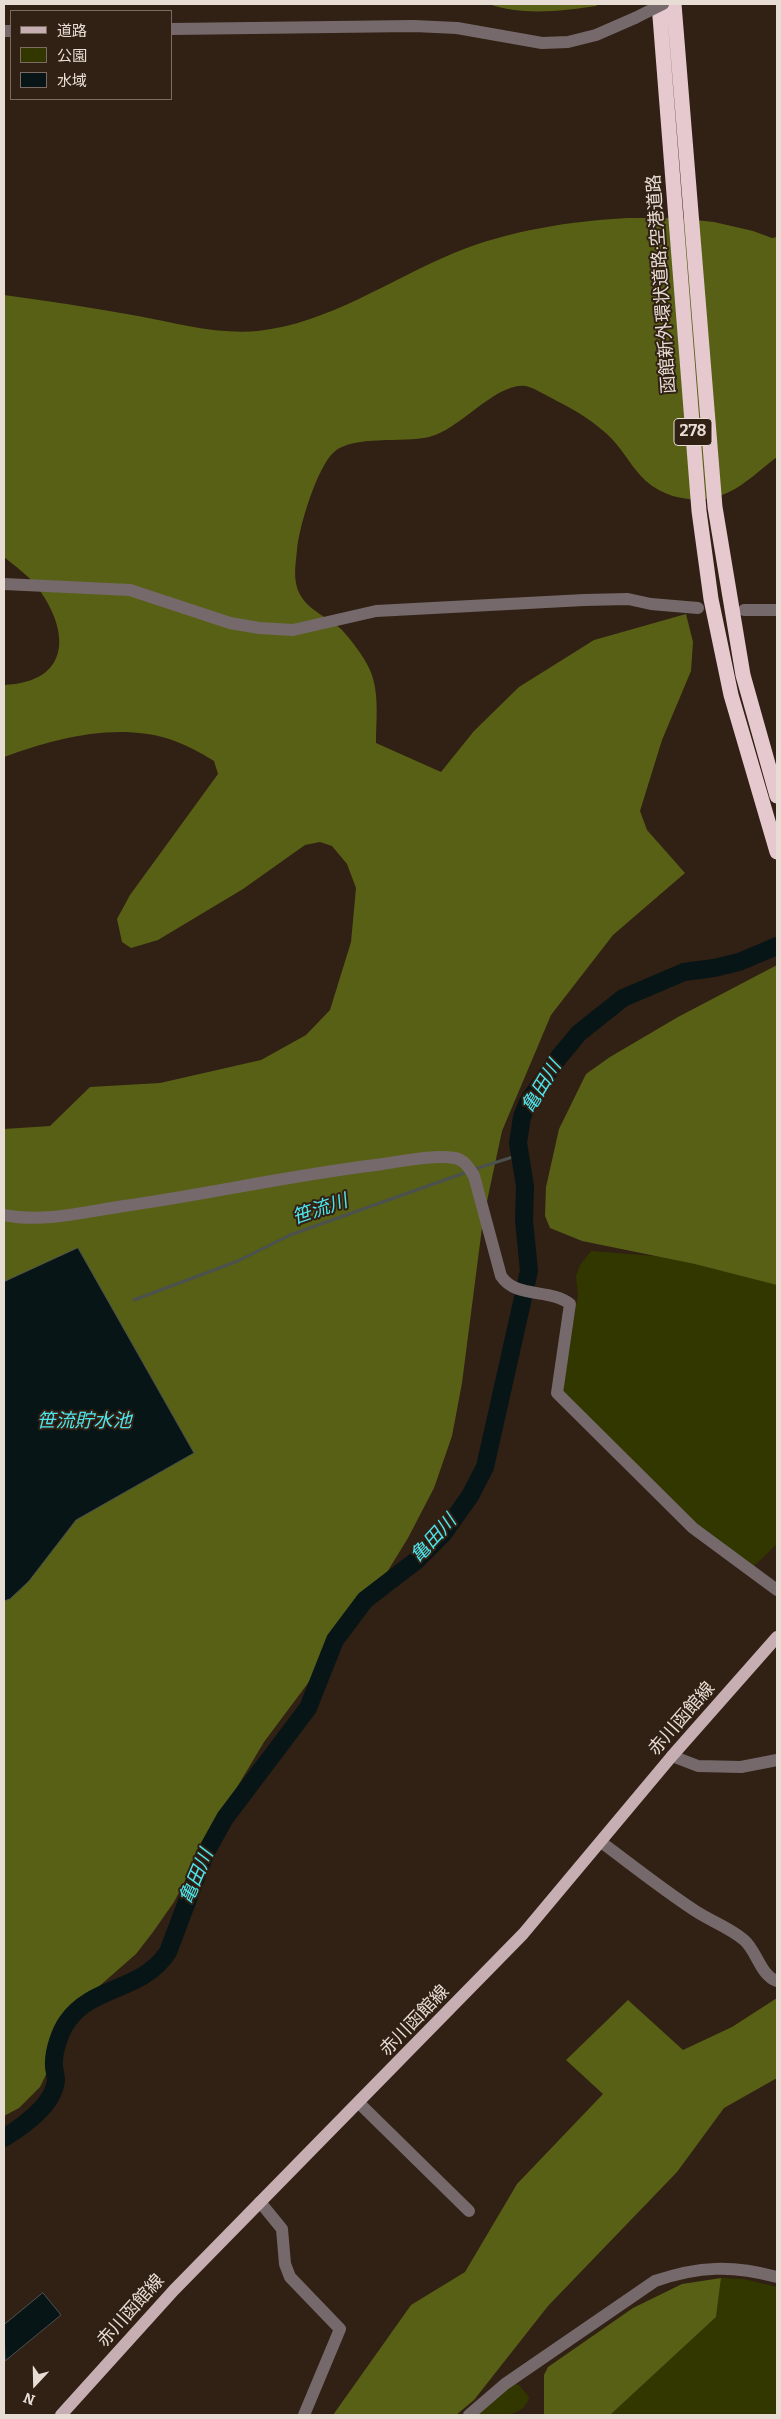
<!DOCTYPE html>
<html>
<head>
<meta charset="utf-8">
<style>
  body { margin:0 }
  #map { position:relative; width:781px; height:2419px; overflow:hidden; background:#312014; font-family:Bitter,"Noto Sans JP",serif }
  canvas { display:block }
  .frame { position:absolute; inset:0; border:5px solid #e8ddd4; pointer-events:none }
  .legend { position:absolute; left:10px; top:10px; width:162px; height:90px; box-sizing:border-box; background:#312014; border:1px solid #7a6c61; margin:0; padding:6px 9px; list-style:none; font-size:15px; color:#e8ddd4 }
  .legend li { display:flex; align-items:center; gap:10px; height:25px }
  .legend b { width:25px; border:1px solid #7a6c61 }
  .north { position:absolute; left:10px; top:2359px; width:50px; height:50px; -webkit-text-stroke:4px #312014; paint-order:stroke; rotate:201deg; font-size:14px; font-weight:700; line-height:20px; text-align:center; color:#e8ddd4 }
  .north::after { content:''; display:block; margin:auto; width:18px; height:22px; background:#e8ddd4; clip-path:polygon(50% 0,100% 100%,50% 72%,0 100%) }
</style>
</head>
<body>
<div id="map">
<canvas width="781" height="2419"></canvas>
<div class="frame"></div>
<ul class="legend">
<li><b style="height:6px;background:#c6aeb2"></b>道路</li>
<li><b style="height:14px;background:#323700"></b>公園</li>
<li><b style="height:14px;background:#081516"></b>水域</li>
</ul>
<div class="north">N</div>
</div>
<script>
const ctx = document.querySelector('canvas').getContext('2d');
ctx.lineJoin = 'round';
function paint(path, color) {
  ctx.fillStyle = color;
  ctx.fill(path, 'evenodd');
}
function trace(path, color, width, dash) {
  ctx.strokeStyle = color;
  ctx.lineWidth = width;
  ctx.lineCap = dash ? 'butt' : 'round';
  ctx.setLineDash(dash || []);
  ctx.stroke(path);
}
function label(font, color, halo, rows, align = 'center') {
  ctx.font = font + ' Bitter,"Noto Sans JP",serif';
  ctx.lineWidth = 4;
  ctx.setLineDash([]);
  ctx.textBaseline = 'middle';
  ctx.strokeStyle = halo;
  ctx.fillStyle = color;
  for (const [text, x, y, turn = 0] of rows) {
    ctx.save();
    ctx.translate(x, y);
    ctx.rotate((+turn || 0) * Math.PI / 180);
    ctx.textAlign = isNaN(turn) ? turn : align;
    if (halo) ctx.strokeText(text, 0, 0);
    ctx.fillText(text, 0, 0);
    ctx.restore();
  }
}
paint(new Path2D(`
  M777 1245V1544L754 1566 698 1526 562 1391 578 1295 576 1276 580 1265 591 1251 705 1260Z
  M721 2278 744 2279 777 2287V2413L775 2415H610L716 2317Z
  M514 2384 519 2385 529 2397C524 2419 496 2415 478 2415Z`), '#323700');
paint(new Path2D(`
  M489 4H598L596 6C562 11 522 16 489 4Z
  M627 218H675L714 222 753 231 772 238 777 237V457C762 468 746 484 729 492 700 506 662 500 640 475 629 463 621 447 608 435 594 422 577 411 559 402 551 398 533 387 525 386 495 383 460 430 429 437 403 443 353 435 334 452 317 467 299 527 297 550 296 560 294 573 296 583 300 608 326 615 342 630 351 640 363 655 369 668 380 691 376 719 376 743L441 772 474 731 519 687 594 640 686 614 693 642 691 671 662 740 640 811 647 830 685 873 613 935 551 1015 502 1131 483 1220 462 1383 452 1436 434 1488 408 1538 370 1600 264 1742 215 1824 174 1902 153 1932 136 1954 88 1996 73 2019 40 2087 19 2108 4 2116V1601L10 1599 29 1581 76 1520 194 1453 78 1248 4 1282V1129L50 1126 90 1087 160 1083 261 1060 306 1035 330 1010 351 942 356 888 347 864 332 846 320 842 305 845 243 889 158 940 131 948 122 942 117 919 130 895 218 774 214 761C200 752 184 744 169 739 116 722 53 739 4 757V685C70 682 71 633 38 588 29 576 15 566 4 557V295C49 301 94 308 138 316 177 323 218 335 258 331 329 323 389 280 454 253 507 231 570 221 627 218Z
  M777 965V1285L695 1264 582 1241 550 1228 545 1216 546 1187 559 1129 586 1074 610 1057 678 1017Z
  M777 1998V2078L724 2108 677 2172 548 2306 474 2400 456 2415H333L411 2305 465 2272 517 2184 603 2094 566 2060 628 2000 683 2050 732 2027Z
  M721 2278 716 2317 610 2415H544V2375L548 2367 633 2308 682 2284Z`), '#586015');
const water = new Path2D(`
  M78 1248 194 1453 76 1520 29 1581 10 1599 4 1601V1282Z
  M43 2293 61 2315 5 2361 4 2325Z`);
paint(water, '#081516');
trace(water, '#4b514f', 1);
trace(new Path2D(`
  M475 1169 519 1155
  M134 1300 238 1261 290 1235 467 1172`), '#4b514f', 3);
trace(new Path2D(`
  M4 2138C23 2126 54 2105 56 2080 56 2074 53 2068 54 2062 54 2050 60 2032 67 2022 92 1985 142 1992 168 1952L205 1854 225 1818 308 1708 335 1640 365 1600 417 1560 443 1534 470 1496 485 1467 529 1271 524 1220 525 1186 518 1143 522 1117 528 1102 559 1057 579 1033 623 998 684 972 714 968 739 962 777 946`), '#081516', 18);
trace(new Path2D(`
  M171 29 414 26 457 28 542 43 568 42 596 35 635 18
  M4 31H11
  M4 584 130 590 230 623 259 628 293 630 376 611 584 600 628 599 651 604 698 608
  M744 610H777
  M4 1215C44 1223 84 1212 124 1206 208 1194 292 1175 376 1165 399 1162 433 1154 455 1158 465 1160 469 1168 474 1176L501 1276C516 1299 550 1288 570 1304L557 1393 693 1528 777 1590
  M672 1756 698 1766 741 1767 777 1760
  M601 1842C632 1865 662 1889 694 1910 710 1921 729 1927 744 1940 757 1951 760 1975 777 1981
  M359 2103 469 2211
  M260 2202 282 2229 285 2264 290 2277 340 2329 304 2415
  M469 2415 505 2384 655 2281C699 2266 732 2265 777 2277`), '#75696b', 12);
trace(new Path2D(`
  M61 2415 174 2290 523 1934 672 1756 777 1637`), '#c6aeb2', 12);
trace(new Path2D(`
  M659 4 699 511 711 599 731 695 777 852
  M674 4 715 507 743 675 777 796`), '#e6c9ce', 15);
trace(new Path2D(`
  M635 18 663 4`), '#75696b', 12);
for (const [x, y, w] of [
  [693,432,38]
]) {
  const box = new Path2D();
  box.roundRect(x - w / 2, y - 13.5, w, 27, 4);
  ctx.fillStyle = '#312014';
  ctx.fill(box);
  trace(box, '#e8ddd4', 1);
}
label('bold 16px', '#e8ddd4', null, [
  ["278",693,432]
]);
label('18px', '#e8ddd4', '#312014', [
  ["函館新外環状道路;空港道路",662,284,-94],
  ["赤川函館線",682,1719,-49],
  ["赤川函館線",415,2021,-46],
  ["赤川函館線",131,2311,-48]
]);
label('italic 19px', '#4de5ec', '#312014', [
  ["亀田川",542,1087,-59],
  ["笹流川",320,1210,-19],
  ["笹流貯水池",84,1422],
  ["亀田川",434,1539,-48],
  ["亀田川",197,1877,-67]
]);
</script>
</body>
</html>
